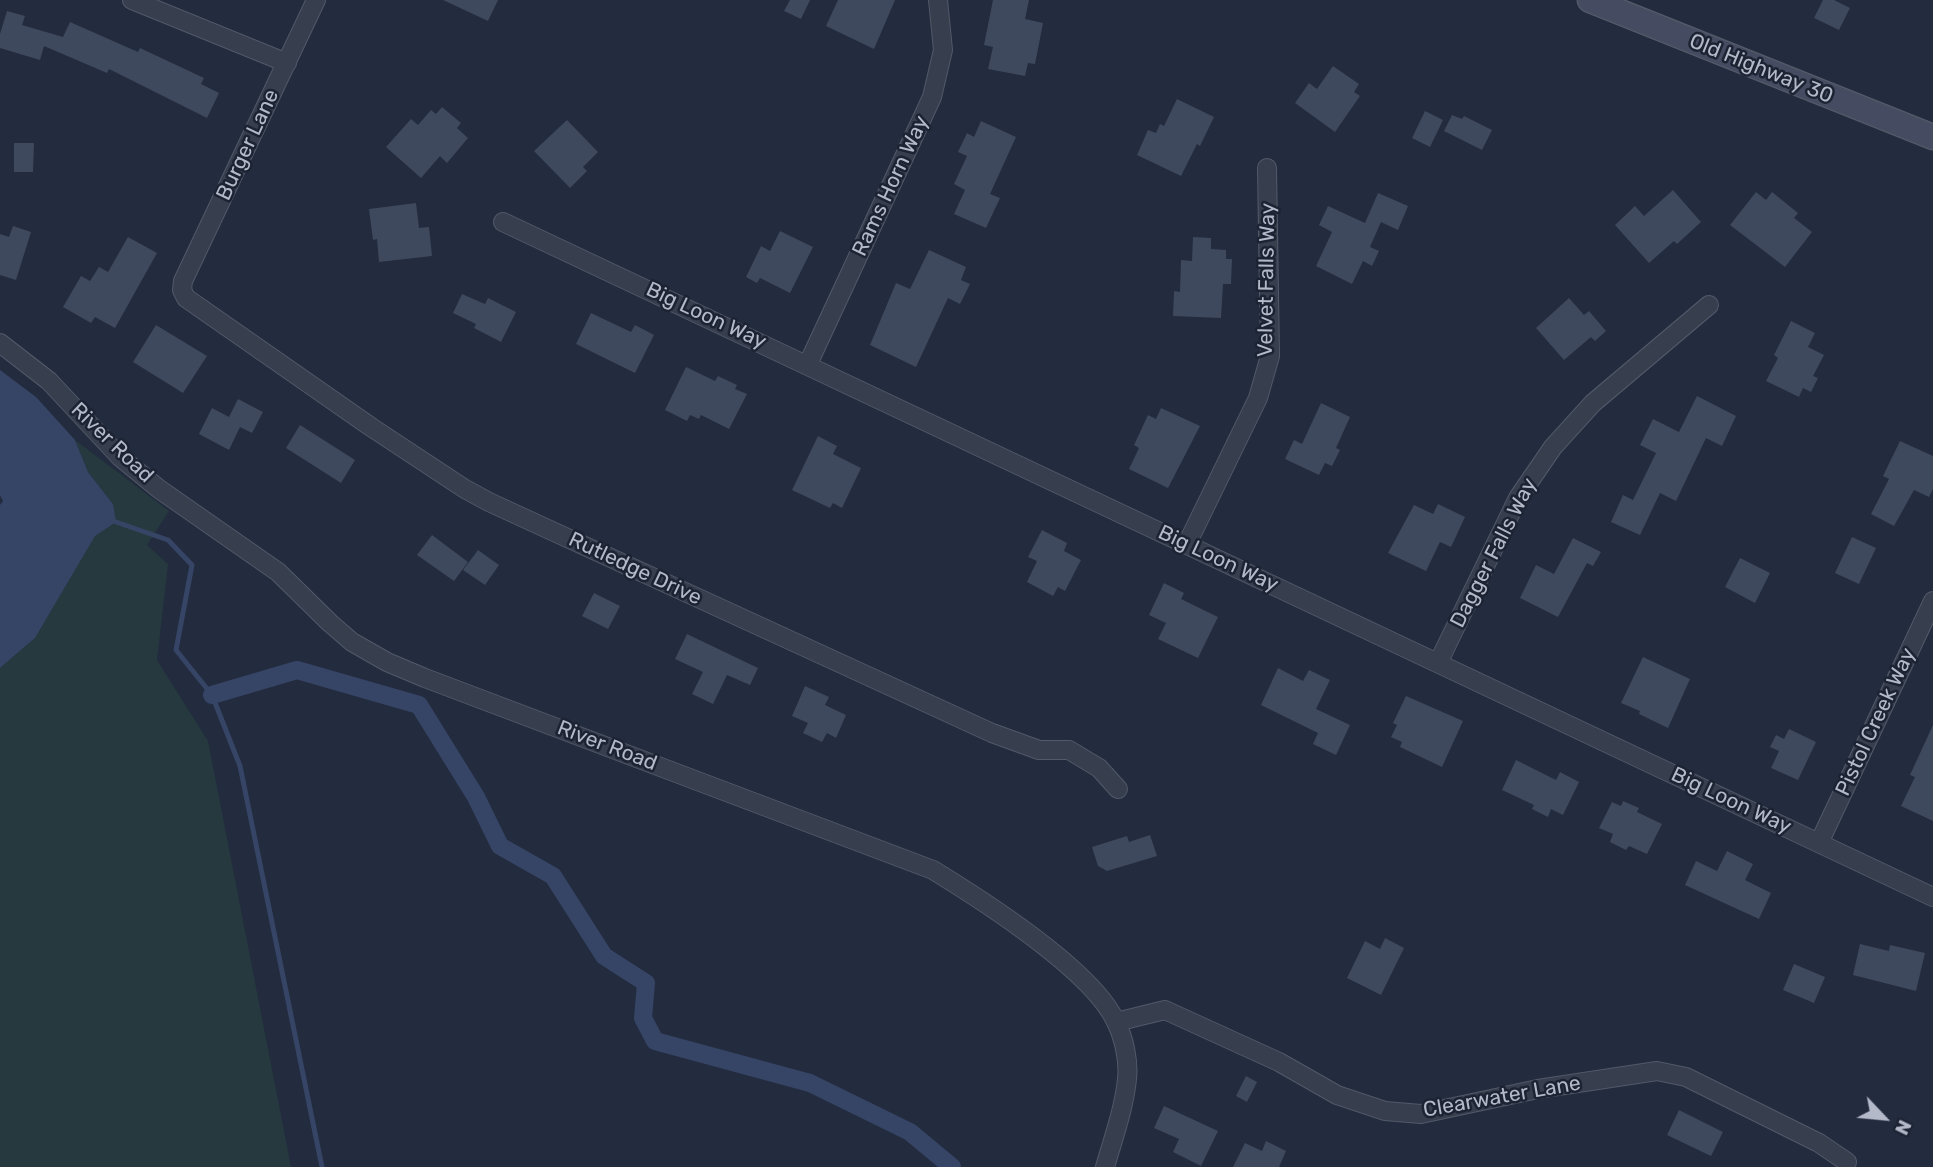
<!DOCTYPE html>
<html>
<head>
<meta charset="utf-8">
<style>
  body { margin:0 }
  #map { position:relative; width:1933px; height:1167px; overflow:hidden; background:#232b3e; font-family:Rubik,sans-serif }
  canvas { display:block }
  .north { position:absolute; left:1849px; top:1083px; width:70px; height:70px; -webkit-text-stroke:5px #1c2332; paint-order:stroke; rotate:116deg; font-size:19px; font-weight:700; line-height:28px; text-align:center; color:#b3b9c9 }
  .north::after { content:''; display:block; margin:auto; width:24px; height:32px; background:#b3b9c9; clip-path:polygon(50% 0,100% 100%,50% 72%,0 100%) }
</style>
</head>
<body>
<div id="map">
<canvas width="1933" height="1167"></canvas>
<div class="north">N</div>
</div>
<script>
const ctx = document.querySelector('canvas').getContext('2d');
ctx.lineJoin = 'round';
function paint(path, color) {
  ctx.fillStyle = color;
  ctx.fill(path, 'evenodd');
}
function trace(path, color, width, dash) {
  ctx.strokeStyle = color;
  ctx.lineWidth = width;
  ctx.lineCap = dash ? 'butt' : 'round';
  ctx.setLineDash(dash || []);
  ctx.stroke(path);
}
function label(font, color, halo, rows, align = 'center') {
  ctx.font = font + ' Rubik,sans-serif';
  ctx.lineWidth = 5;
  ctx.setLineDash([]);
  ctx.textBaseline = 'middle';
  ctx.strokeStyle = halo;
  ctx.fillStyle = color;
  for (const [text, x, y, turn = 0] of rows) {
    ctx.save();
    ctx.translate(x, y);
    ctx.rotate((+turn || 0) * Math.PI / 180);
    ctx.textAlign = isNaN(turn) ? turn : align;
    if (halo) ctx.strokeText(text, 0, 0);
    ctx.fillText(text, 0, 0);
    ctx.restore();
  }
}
paint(new Path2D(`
  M75 440 169 511 147 545 168 564 157 660 208 741 291 1167H0V668L35 638 113 504 88 472Z`), '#25393f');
paint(new Path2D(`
  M0 370 36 397 75 440 88 472 113 504 116 522 95 536 35 638 0 668V505L3 501 0 495Z`), '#364465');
trace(new Path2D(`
  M116 522 168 540 192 565 176 650 212 695 240 766 322 1167`), '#364465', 5);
trace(new Path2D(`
  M212 695 297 670 419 705 476 797 500 846 553 876 604 956 646 983 643 1018 655 1041 810 1083 910 1132 952 1167`), '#364465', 18);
paint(new Path2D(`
  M443 0H498L488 21Z
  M790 0H810L801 19 784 11Z
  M838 0H895L874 49 826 26Z
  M993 0H1029L1025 19 1043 23 1035 64 1028 63 1025 76 988 69 993 47 984 45Z
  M1823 0H1834L1850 8 1839 30 1814 18Z
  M7 11 25 16 22 25 63 37 70 22 138 52 140 48 204 78 201 84 219 93 207 118 109 69 107 73 44 46 40 60 0 48V34Z
  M1333 66 1359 84 1354 92 1360 96 1335 132 1295 103 1309 83 1317 89Z
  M1177 99 1214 117 1200 146 1197 144 1181 176 1137 155 1148 130 1156 133 1160 124 1164 126Z
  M442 107 461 123 457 128 468 138 447 163 440 156 421 178 386 147 411 119 418 125 431 110 436 114Z
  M1425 111 1443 120 1430 147 1412 138Z
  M1452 115 1462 119 1464 116 1492 130 1482 150 1444 131Z
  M567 120 598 152 583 167 587 171 570 188 534 151Z
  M981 121 1016 137 990 194 1000 198 986 228 954 214 965 190 954 184 967 156 958 152 967 133 974 137Z
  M14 143H34L33 172H14Z
  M1673 190 1701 222 1677 244 1674 241 1649 263 1615 225 1635 206 1644 216Z
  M1756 192 1766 200 1772 192 1798 213 1794 218 1812 232 1785 267 1730 225Z
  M1378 193 1408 206 1398 230 1381 222 1370 247 1379 251 1372 266 1363 261 1352 284 1316 266 1332 232 1319 225 1328 206 1365 223Z
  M416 203 419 228 429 227 432 256 379 262 377 239 373 240 369 209Z
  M13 226 31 232 16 280 0 275V234L9 237Z
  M780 231 813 247 790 293 760 278 757 283 746 277 761 246 770 251Z
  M128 237 157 253 115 328 95 317 91 323 63 307 81 276 90 281 99 267 108 272Z
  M1193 237 1211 238V249L1226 250V259H1232L1231 284H1223L1221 318 1173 316 1174 291 1180 292 1181 260 1192 261Z
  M929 250 966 267 961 280 970 284 960 304 948 298 916 367 870 345 896 283 910 289Z
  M462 294 485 304 488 298 516 312 501 342 474 328 476 324 453 313Z
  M1569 298 1584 315 1589 311 1606 331 1595 341 1591 337 1564 360 1536 328Z
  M591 313 631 332 635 325 654 335 635 373 576 344Z
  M1791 321 1815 333 1808 347 1824 355 1813 376 1818 378 1811 392 1803 388 1799 397 1766 381 1778 358 1774 355Z
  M156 325 207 356 183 393 133 362Z
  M686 367 715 381 718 376 737 385 735 389 747 394 729 429 701 415 699 419 690 415 687 421 665 410Z
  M1697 396 1736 416 1722 446 1706 438 1676 501 1660 493 1640 535 1611 522 1623 495 1633 500 1656 453 1640 445 1653 419 1679 432Z
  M238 399 263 412 252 433 240 427 229 450 199 434 212 408 229 417Z
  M1321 403 1350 417 1336 448 1340 450 1332 466 1325 463 1319 475 1285 459 1294 440 1302 444Z
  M1161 408 1200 426 1168 488 1129 469 1139 448 1134 445 1148 415 1156 419Z
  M300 425 355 460 341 483 286 448Z
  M818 436 837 446 833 454 861 468 842 508 833 503 830 508 792 490Z
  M1900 441 1933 456V489L1929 497 1914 490 1894 526 1871 514 1889 479 1883 476Z
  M1438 504 1465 517 1451 547 1440 542 1426 571 1388 553 1414 505 1433 514Z
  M1042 530 1067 543 1064 551 1081 560 1065 591 1058 587 1053 596 1027 582 1037 561 1028 557Z
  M432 535 468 562 454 581 417 555Z
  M1852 537 1876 548 1859 584 1835 573Z
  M1573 538 1601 552 1593 566 1587 563 1558 617 1520 598 1536 565 1554 574Z
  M478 550 499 565 485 585 463 570Z
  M1740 558 1770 573 1755 603 1725 587Z
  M1164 583 1184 593 1181 599 1218 617 1198 658 1158 639 1166 623 1149 615Z
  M594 593 620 606 608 629 582 616Z
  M687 634 758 668 750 685 727 675 713 704 692 694 703 672 675 659Z
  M1643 657 1690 679 1668 728 1639 714 1640 711 1621 703Z
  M1278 668 1303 681 1309 670 1330 680 1316 709 1350 725 1336 755 1313 744 1318 733 1261 705Z
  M805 686 829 697 825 705 846 715 836 738 827 733 822 742 803 733 808 723 792 716Z
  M1406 696 1463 721 1442 767 1400 747 1402 742 1391 737 1397 725 1393 723Z
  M1933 725V821L1901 806 1915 777 1910 775Z
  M1789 729 1816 742 1798 780 1771 768 1779 751 1770 747 1776 735 1784 739Z
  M1516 760 1556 780 1560 772 1579 782 1563 815 1551 809 1548 817 1532 809 1534 805 1502 790Z
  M1623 801 1639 808 1637 812 1662 824 1647 854 1629 846 1626 850 1610 842 1613 834 1599 828 1612 802 1621 806Z
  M1150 835 1157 856 1107 871 1098 866 1092 847 1127 836 1129 842Z
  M1727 851 1753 864 1745 880 1771 893 1759 919 1685 885 1696 861 1717 871Z
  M1385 938 1404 948 1381 995 1347 978 1365 941 1380 949Z
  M1860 944 1889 951 1890 945 1925 953 1916 991 1853 975Z
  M1794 964 1825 977 1814 1003 1783 990Z
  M1246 1076 1257 1082 1247 1102 1236 1096Z
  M1164 1106 1218 1131 1201 1166 1173 1152 1179 1139 1154 1128Z
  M1679 1110 1723 1132 1711 1156 1667 1135Z
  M1266 1141 1286 1151 1279 1167H1233L1245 1143 1262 1151Z`), '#3f495d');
const street = new Path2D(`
  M132 0 287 63
  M316 0 183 281 182 290 186 298 371 427 465 489 489 502 992 733 1039 750H1069L1099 768 1118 789
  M503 222 1933 897
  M0 343 49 381 120 457 159 489 278 572 330 623 352 642 387 662 425 678 933 870C982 900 1093 971 1116 1022 1124 1038 1129 1061 1127 1079 1124 1109 1113 1139 1105 1167
  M808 364 932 97 943 50 938 0
  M1187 544 1258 398 1270 356 1267 168
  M1438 663 1518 498 1553 447 1593 403 1709 305
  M1819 843 1933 601
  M1116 1022 1165 1010 1279 1062 1337 1095 1385 1111 1421 1114 1538 1089 1657 1071 1686 1077 1819 1143 1847 1162`);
const secondary = new Path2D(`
  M1590 0 1933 137`);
trace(street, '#525968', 20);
trace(secondary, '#525968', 27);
trace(street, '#373e4e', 18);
trace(secondary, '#454c61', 24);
label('21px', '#b3b9c9', '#1c2332', [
  ["Old Highway 30",1761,69,22],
  ["Burger Lane",248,145,-65],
  ["Rams Horn Way",891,186,-65],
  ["Velvet Falls Way",1267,280,-89],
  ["Big Loon Way",706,316,25],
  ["River Road",112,443,44],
  ["Dagger Falls Way",1494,553,-63],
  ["Big Loon Way",1218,559,25],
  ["Rutledge Drive",635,569,25],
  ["Pistol Creek Way",1876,722,-65],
  ["River Road",607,746,21],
  ["Big Loon Way",1731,801,25],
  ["Clearwater Lane",1502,1097,-10]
]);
</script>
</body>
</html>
